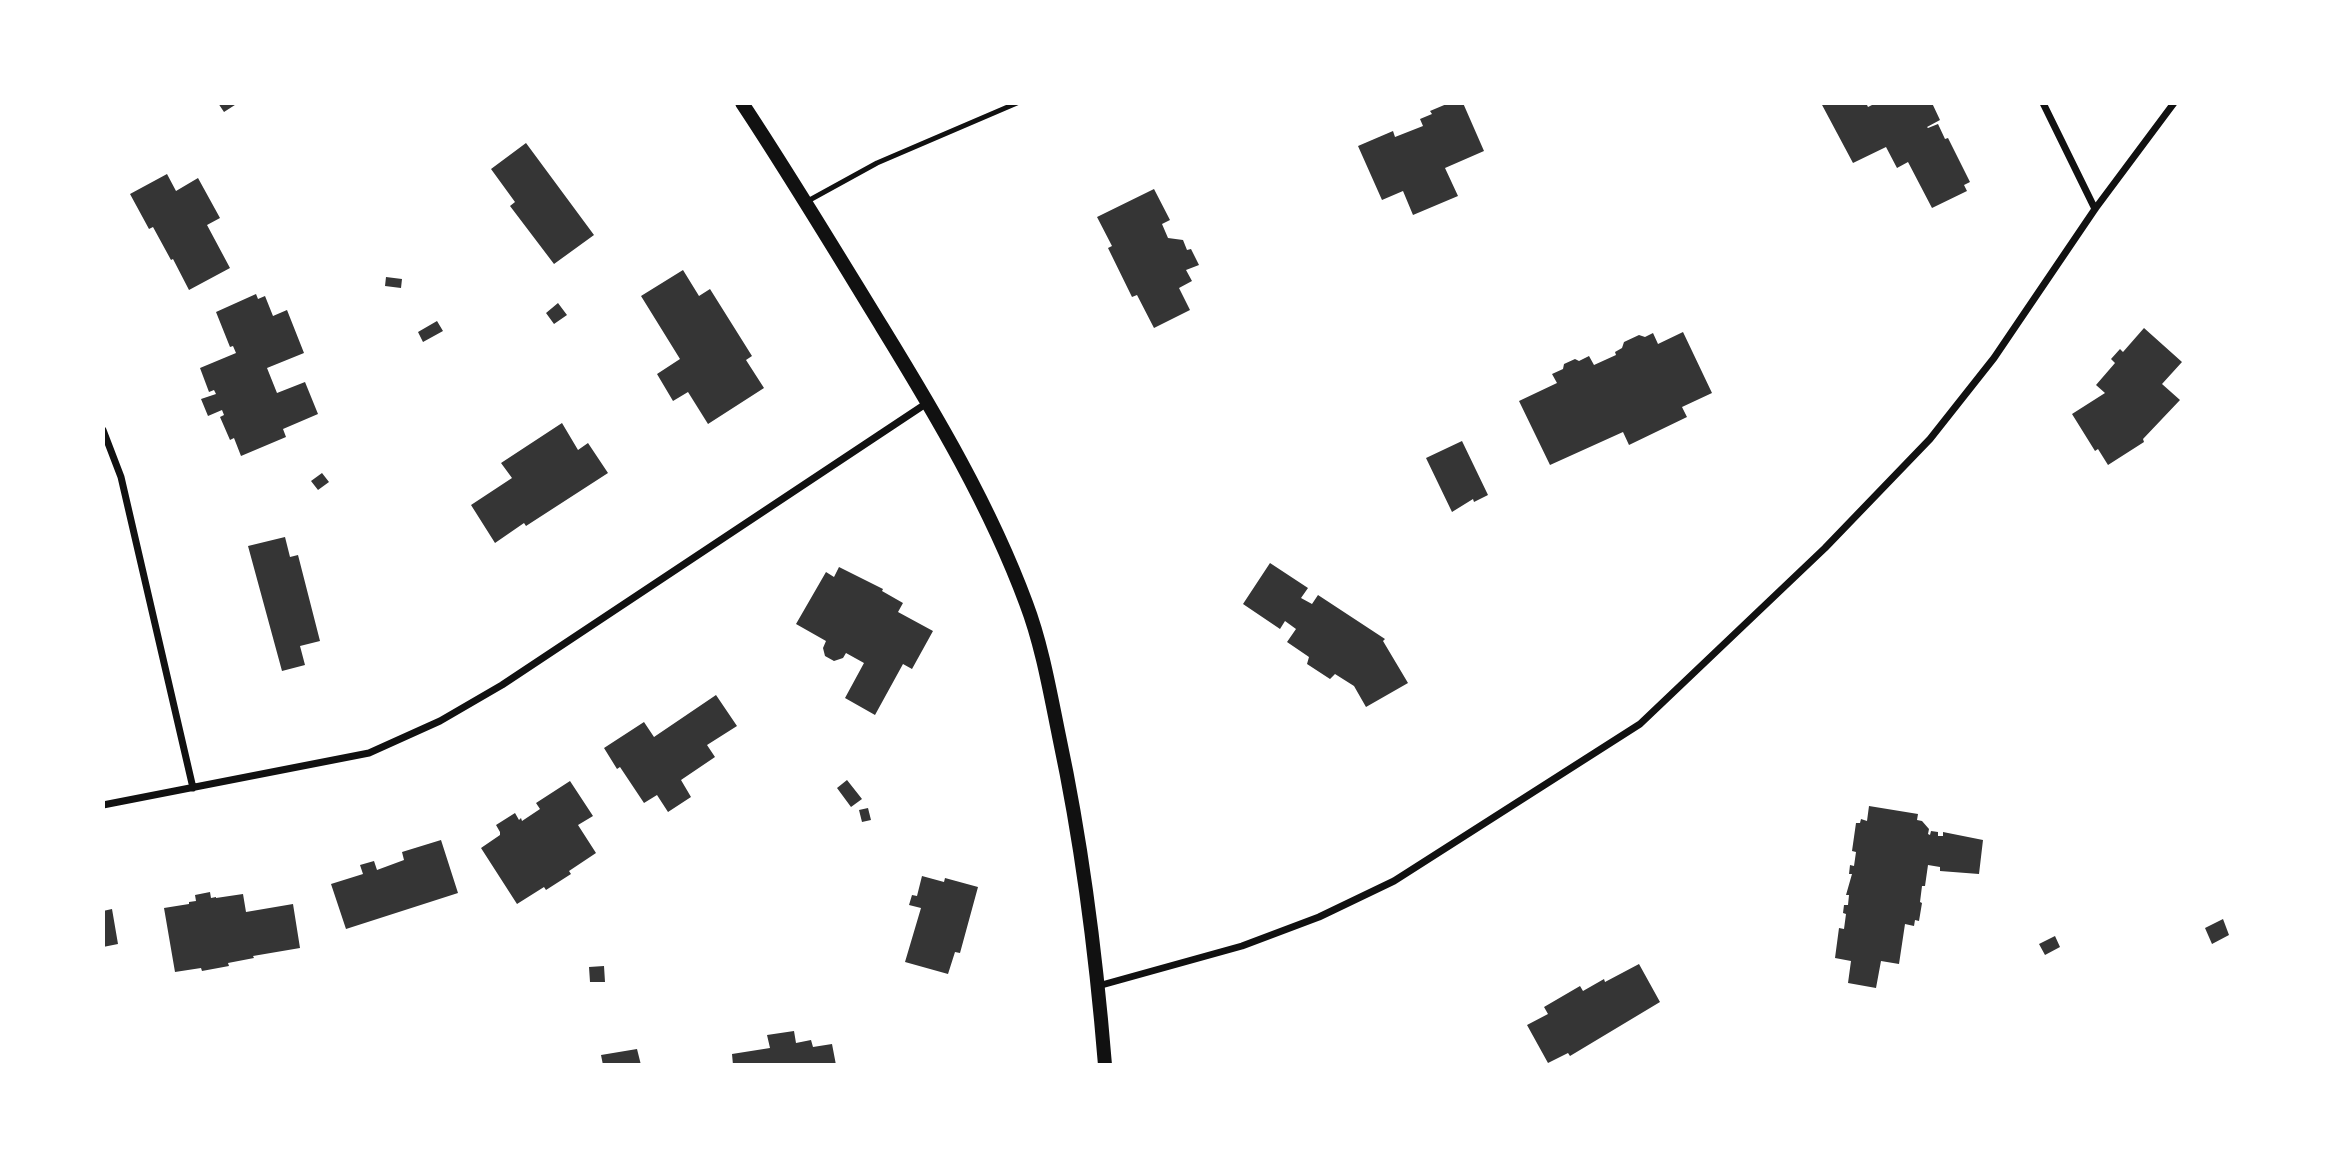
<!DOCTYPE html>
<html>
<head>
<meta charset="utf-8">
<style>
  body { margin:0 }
  #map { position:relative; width:2346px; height:1168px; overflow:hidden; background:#fff; font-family:"Times New Roman",serif }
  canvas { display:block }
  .frame { position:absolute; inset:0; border:105px solid #fff; pointer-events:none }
</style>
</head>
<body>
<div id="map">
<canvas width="2346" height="1168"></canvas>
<div class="frame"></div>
</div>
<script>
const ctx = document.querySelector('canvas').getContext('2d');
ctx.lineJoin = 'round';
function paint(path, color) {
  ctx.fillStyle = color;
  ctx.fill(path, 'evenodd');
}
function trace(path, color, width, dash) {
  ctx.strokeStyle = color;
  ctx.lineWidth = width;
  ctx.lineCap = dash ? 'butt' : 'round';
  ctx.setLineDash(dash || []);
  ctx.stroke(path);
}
paint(new Path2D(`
  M218 103H238L224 112Z
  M1449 103H1463L1484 151 1445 168 1458 196 1413 215 1403 191 1382 200 1358 146 1393 131 1395 137 1423 126 1420 119 1432 114 1430 111Z
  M1821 103H1866L1868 107 1876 103H1932L1940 120 1927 127 1928 128 1938 124 1945 139 1948 138 1970 182 1964 185 1967 191 1932 208 1908 162 1897 168 1886 147 1853 163Z
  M526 143 594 235 554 264 510 206 515 202 491 169Z
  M167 174 176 191 198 178 220 218 207 225 230 268 189 290 173 259 171 260 153 227 149 229 130 194Z
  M1154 189 1170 220 1162 224 1168 238 1183 240 1187 250 1191 249 1199 265 1186 270 1192 281 1179 288 1190 310 1154 328 1137 295 1132 297 1108 248 1112 246 1097 217Z
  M683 270 699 296 710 289 752 356 746 360 764 388 708 424 688 392 673 401 657 374 680 359 641 296Z
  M386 277 402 279 401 288 385 286Z
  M256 294 258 299 265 296 273 316 287 310 304 353 267 368 277 393 305 382 318 414 283 429 286 437 241 456 234 438 230 440 220 417 224 415 222 410 208 416 201 399 216 394 214 390 209 392 200 368 236 353 233 346 230 347 216 312Z
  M558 303 567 315 554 324 546 313Z
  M437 321 443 331 423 342 418 332Z
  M2144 328 2182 362 2162 384 2180 400 2143 439 2144 442 2108 465 2098 449 2095 451 2072 414 2105 393 2096 385 2115 363 2111 359 2120 349 2123 352Z
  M1683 332 1712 393 1682 407 1687 417 1629 445 1623 432 1550 465 1519 401 1557 383 1552 374 1563 369 1564 364 1575 359 1579 361 1589 356 1594 365 1616 355 1615 352 1622 348 1624 342 1639 335 1645 337 1653 333 1658 344Z
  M562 423 578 450 588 443 608 473 526 526 524 523 495 543 471 505 512 478 501 463Z
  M1462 441 1488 495 1474 502 1473 499 1452 512 1426 458Z
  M322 473 329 482 318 490 311 481Z
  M285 537 290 557 298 555 320 641 300 646 305 665 282 671 248 546Z
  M1270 563 1308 588 1301 598 1312 604 1318 595 1385 639 1383 641 1408 683 1366 707 1354 686 1335 674 1330 679 1307 664 1309 657 1287 642 1296 629 1285 621 1280 629 1243 604Z
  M839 567 883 589 882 591 903 603 898 612 933 631 912 669 903 664 875 715 845 698 864 663 846 653 843 658 834 661 825 656 823 648 826 641 796 624 826 572 834 577Z
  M716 695 737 726 707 745 715 757 681 780 691 797 668 812 657 795 644 803 620 767 617 769 604 748 644 722 654 737Z
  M847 780 862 799 851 807 837 788Z
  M570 781 593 816 578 825 596 853 569 871 571 874 546 890 544 887 517 904 481 848 500 835V832L496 825 515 813 519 820 521 818 522 821 540 809 536 803Z
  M1869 806 1918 814 1917 820 1922 821 1929 829 1928 834 1930 835 1931 831 1938 832V836H1943V832L1983 840 1979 874 1940 871V867L1928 865 1925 886H1922L1920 902 1922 903 1919 921 1915 920 1914 926 1905 924 1899 964 1881 961 1876 988 1848 983 1851 961 1835 958 1839 928 1844 929 1846 914 1843 913 1844 905H1848L1849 895H1846L1852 874H1849L1850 865 1854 866 1856 852 1852 851 1856 823H1860L1861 819 1867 821Z
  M868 808 871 820 862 822 859 810Z
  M441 840 458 893 346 929 331 884 363 874 360 865 374 861 377 870 404 860 402 852Z
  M922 876 944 882 945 878 978 887 960 953 955 952 948 974 905 962 921 908 909 905 912 895 917 896Z
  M210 892 211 898 216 897V898L243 894 246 912 293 904 300 948 253 956 254 958 228 963 229 966 202 971 201 968 175 972 164 908 189 904V902L196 901 195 895Z
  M112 909 118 944 103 947V911Z
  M2223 919 2229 935 2212 944 2205 928Z
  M2055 936 2060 947 2045 955 2039 944Z
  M1639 964 1660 1002 1570 1056 1568 1053 1548 1063 1527 1025 1548 1014 1544 1007 1580 986 1583 991 1604 979 1605 982Z
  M604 966 605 982H590L589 967Z
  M794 1031 796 1043 811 1040 813 1047 832 1044 836 1065H733L732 1054 770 1048 767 1035Z
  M637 1049 641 1065H603L601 1055Z`), '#353535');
trace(new Path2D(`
  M806 202 877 163 1017 103`), '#111', 5);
trace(new Path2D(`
  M2043 103 2095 209
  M103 430 121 477 193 788
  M103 805 369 753 440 721 502 685 927 403
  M1098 986 1242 946 1319 917 1394 881 1640 724 1825 548 1930 439 1994 358 2095 209 2174 103`), '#111', 7);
trace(new Path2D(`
  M742 103C791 177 836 252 882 327 936 415 990 506 1026 603 1042 645 1050 692 1059 736 1082 844 1096 954 1105 1065`), '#111', 14);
</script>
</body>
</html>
